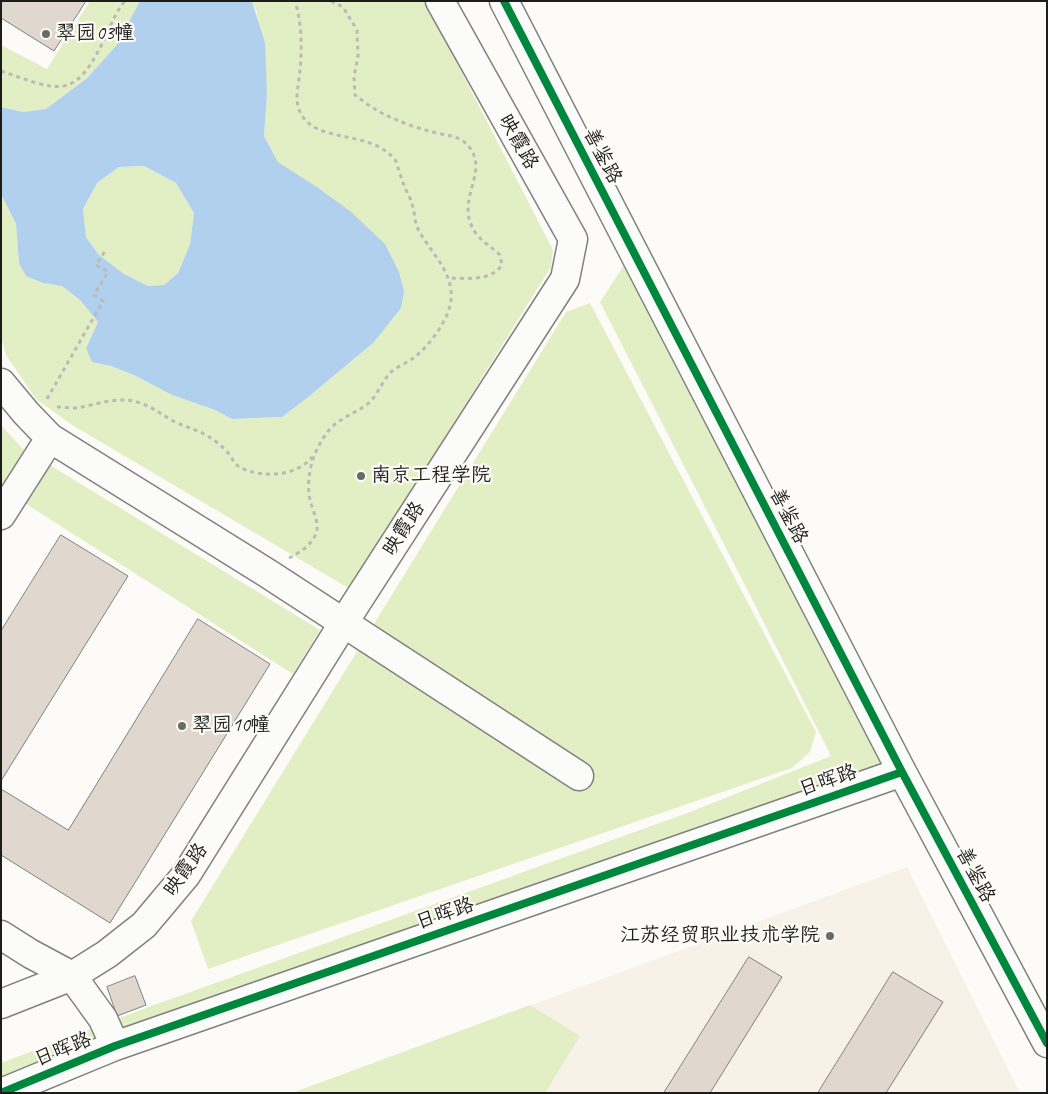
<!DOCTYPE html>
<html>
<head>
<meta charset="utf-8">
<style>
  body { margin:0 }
  #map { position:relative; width:1048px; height:1094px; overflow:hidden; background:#fcfbf8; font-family:Caveat,sans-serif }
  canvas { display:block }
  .frame { position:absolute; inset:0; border:2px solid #1c1c1c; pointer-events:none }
</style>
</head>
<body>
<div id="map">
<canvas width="1048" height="1094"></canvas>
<div class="frame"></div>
</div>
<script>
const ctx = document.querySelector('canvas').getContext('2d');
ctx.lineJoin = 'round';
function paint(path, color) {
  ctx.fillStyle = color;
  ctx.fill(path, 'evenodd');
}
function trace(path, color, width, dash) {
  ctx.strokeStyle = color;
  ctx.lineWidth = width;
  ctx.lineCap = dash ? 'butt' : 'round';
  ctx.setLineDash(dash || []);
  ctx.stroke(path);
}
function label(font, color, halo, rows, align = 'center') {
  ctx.font = font + ' Caveat,"LXGW WenKai TC",sans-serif';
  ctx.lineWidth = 4.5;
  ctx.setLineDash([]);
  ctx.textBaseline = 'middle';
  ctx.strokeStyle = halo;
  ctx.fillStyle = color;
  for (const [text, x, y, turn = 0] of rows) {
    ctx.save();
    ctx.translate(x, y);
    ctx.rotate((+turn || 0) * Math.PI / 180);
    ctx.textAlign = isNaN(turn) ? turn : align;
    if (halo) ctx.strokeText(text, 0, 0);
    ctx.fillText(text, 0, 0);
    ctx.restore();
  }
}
paint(new Path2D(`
  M907 867 1020 1093H292Z`), '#f8f1e7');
paint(new Path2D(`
  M90 1H140L116 46 87 78 46 109 23 112 1 107V45L47 69Z
  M252 1H425L553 250 551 267 350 589 72 425 36 399 6 355 1 337V194L16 224 19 263 43 283 62 286 80 300 98 322 86 347 93 362 111 366 136 376 172 395 215 410 232 419 282 417 307 398 373 343 314 185 278 162 264 136 267 94 257 13Z
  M144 166 176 183 194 213 190 244 178 273 164 285 148 286 124 274 98 254 86 237 83 209 97 183 119 167Z
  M633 251 902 772 1 1093V1063L146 1008 690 812 831 756 750 595 600 302Z
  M590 303 816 732 810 752 792 768 208 969 191 921 566 312Z
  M1 425 22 448 320 630 293 674 1 488Z
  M530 1005 580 1036 545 1093H292Z`), '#e2efc5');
paint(new Path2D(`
  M140 1H252L265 43 267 94 264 136 278 162 314 185 350 211 385 244 399 272 404 292 401 308 373 343 307 398 282 417 232 419 215 410 172 395 136 376 111 366 92 362 86 348 98 322 80 300 62 286 43 283 26 276 19 263 16 224 1 194V107L23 112 46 109 87 78 116 46ZM144 166 176 183 194 213 190 244 178 273 164 285 148 286 124 274 98 254 86 237 83 209 97 183 119 167Z`), '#b0d0ee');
const building = new Path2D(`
  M1 1H86L54 51 1 18Z
  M61 535 128 576 1 781V631Z
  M198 619 270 664 110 923 1 855V789L68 830Z
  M749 957 782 977 710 1093H664Z
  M893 972 943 1002 886 1093H818Z
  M135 976 146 1005 117 1016 107 987Z`);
paint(building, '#e0d7cf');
trace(building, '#81807f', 1);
const minor = new Path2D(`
  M504 1 902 772 1047 1043
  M1 383 26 413 50 438 267 573 579 776
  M1 515 50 438
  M1 935 31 954 72 976 103 1019 115 1046
  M1 1004 72 976 107 954 144 925 186 875 353 608 565 279 573 239 440 1
  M1 1093 115 1046 902 772`);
trace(minor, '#81807f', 31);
trace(new Path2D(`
  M331 1 343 7 357 30 358 56 354 77 355 95C368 105 381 114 397 120 408 125 421 129 433 132 447 136 461 135 470 148 489 174 454 200 475 232 482 242 492 247 500 255L502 265C490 282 467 278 448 278
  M1 71C60 91 74 102 105 38 111 25 115 13 125 1
  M47 399 103 301 94 295 108 272 96 265 105 251
  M57 407C63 407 70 408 76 408 96 405 117 396 137 402 152 406 163 416 177 423 188 428 199 430 209 437 216 441 223 447 229 454 232 458 234 463 238 466 259 479 297 477 312 457
  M289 558C301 552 315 543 317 529 318 520 312 509 310 500 305 475 314 448 330 429 340 418 353 414 365 406 376 399 381 383 390 373 396 367 405 364 412 359 428 348 449 320 451 300 454 272 430 252 418 229 414 221 415 212 412 204 411 199 408 195 406 190 402 181 399 171 396 161 371 128 315 145 300 112 294 99 299 84 300 70 302 48 302 23 295 1`), '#bbbab8', 3, [4, 4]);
trace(minor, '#fbfbf9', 28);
trace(new Path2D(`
  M504 1 902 772 1047 1043
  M1 1093 115 1046 902 772`), '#00873e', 8);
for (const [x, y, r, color] of [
  [46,34,5,"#6a6a69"],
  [361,476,5,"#6a6a69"],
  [182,726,5,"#6a6a69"],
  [830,936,5,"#6a6a69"]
]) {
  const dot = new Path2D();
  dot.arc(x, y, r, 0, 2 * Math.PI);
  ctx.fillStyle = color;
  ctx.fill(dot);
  trace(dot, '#fdfcf7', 2);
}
label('20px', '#1c1c1c', '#fdfcf7', [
  ["翠园03幢",56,34],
  ["南京工程学院",371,476],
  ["翠园10幢",192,726],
  ["江苏经贸职业技术学院",820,936,"right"]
], 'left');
label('20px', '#1c1c1c', '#fdfcf7', [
  ["映霞路",518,142,61],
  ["善鉴路",602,156,63],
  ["善鉴路",788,516,63],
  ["映霞路",404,529,-57],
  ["日晖路",828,781,-19],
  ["映霞路",186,870,-54],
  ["善鉴路",975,875,62],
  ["日晖路",445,914,-19],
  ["日晖路",63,1050,-22]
]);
</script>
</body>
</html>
